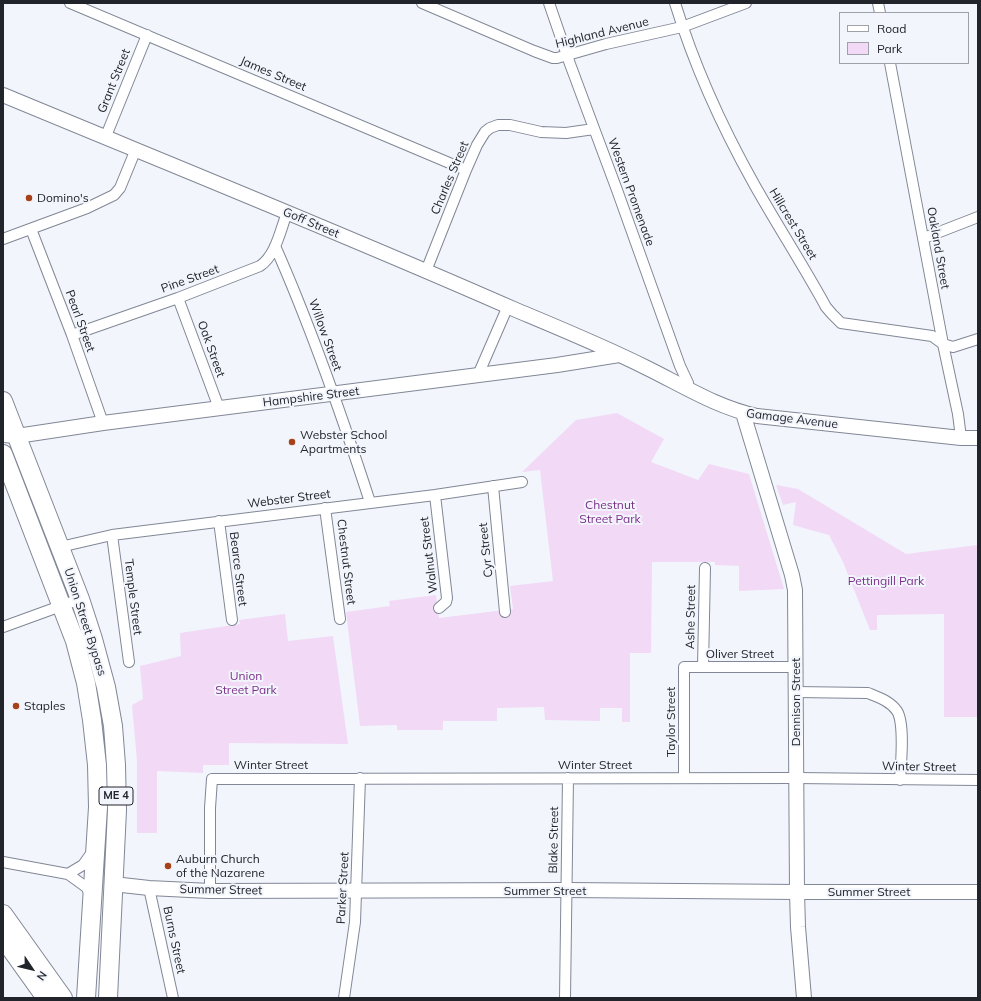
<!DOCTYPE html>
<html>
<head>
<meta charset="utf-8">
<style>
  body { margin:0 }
  #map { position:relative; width:981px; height:1001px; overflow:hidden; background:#f2f5fc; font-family:Mulish,sans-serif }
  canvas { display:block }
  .frame { position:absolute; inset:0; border:4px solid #21242a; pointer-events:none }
  .legend { position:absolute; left:839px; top:12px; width:130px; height:52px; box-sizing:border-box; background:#f2f5fc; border:1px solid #9ea1a8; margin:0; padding:5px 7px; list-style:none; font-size:12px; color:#21242a }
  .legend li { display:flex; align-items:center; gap:8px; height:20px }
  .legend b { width:20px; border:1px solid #9ea1a8 }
  .north { position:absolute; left:12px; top:949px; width:40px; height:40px; -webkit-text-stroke:3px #f2f5fc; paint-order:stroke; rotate:125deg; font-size:11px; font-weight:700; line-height:16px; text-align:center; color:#21242a }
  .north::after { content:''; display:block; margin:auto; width:14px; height:18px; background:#21242a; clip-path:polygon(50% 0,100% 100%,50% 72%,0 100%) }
</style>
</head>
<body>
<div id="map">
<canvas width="981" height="1001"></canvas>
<div class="frame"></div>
<ul class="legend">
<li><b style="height:5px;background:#fff"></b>Road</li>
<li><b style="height:11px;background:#f2d9f6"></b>Park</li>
</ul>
<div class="north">N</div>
</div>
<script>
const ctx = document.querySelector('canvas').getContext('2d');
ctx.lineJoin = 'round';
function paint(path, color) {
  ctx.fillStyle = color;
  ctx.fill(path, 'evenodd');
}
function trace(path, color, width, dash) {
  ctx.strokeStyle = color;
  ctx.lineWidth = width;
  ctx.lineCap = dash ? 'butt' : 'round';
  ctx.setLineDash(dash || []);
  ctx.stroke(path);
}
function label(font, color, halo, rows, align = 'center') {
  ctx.font = font + ' Mulish,sans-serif';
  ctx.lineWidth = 4;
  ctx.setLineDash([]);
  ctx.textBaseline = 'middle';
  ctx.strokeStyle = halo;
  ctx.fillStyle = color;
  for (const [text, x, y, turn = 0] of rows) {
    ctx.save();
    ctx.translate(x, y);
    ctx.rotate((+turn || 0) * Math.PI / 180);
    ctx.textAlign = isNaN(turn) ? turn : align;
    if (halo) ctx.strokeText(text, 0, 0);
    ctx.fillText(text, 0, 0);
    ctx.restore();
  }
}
paint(new Path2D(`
  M617 413 664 439 651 462 698 480 709 464 749 474 784 589 739 591V566L715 565V562H652L651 653H630V722H622V708H600V721L545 720 544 707 497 708V721H443V730H397V725L360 726 346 612 390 606 389 601 436 595 439 618 513 609 510 586 553 581 540 470 522 472 576 420Z
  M776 485 798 489 906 554 978 545V717H944V614L877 615V630H870L843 562 829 535 793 525 796 502 783 505Z
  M285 614 288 641 333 636 348 744 229 743V765H203V773L157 771V833H137V761L132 705 143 699 140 666 181 656 180 633 240 624 239 620Z`), '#f2d9f6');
const street = new Path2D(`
  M70 3 466 170
  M422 3 534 51 553 58H557L606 44 682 27 746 3
  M549 3 570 64 617 190 680 366 688 383 689 390
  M675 3C694 65 722 127 754 184 777 225 803 265 826 307L832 314 841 323 932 336 943 344 953 347 978 339
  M878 3 880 13
  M890 63 943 344 958 414 961 438
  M106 136 147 35
  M31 229 72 335 103 423
  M924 238 978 217
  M3 239 87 208 114 195 120 188 136 149
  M275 246C312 329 342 416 370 502
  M426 271 466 170 477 145 485 132 490 128 498 125H510L541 132 566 133 594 129
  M178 298 219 408
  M72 335 178 298 260 266C276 255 280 231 287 213
  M478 375 508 306
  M493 486 505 612
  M435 495 447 598 446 602 439 608
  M325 508 340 619
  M219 521 232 620
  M112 535 129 662
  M60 547 112 535 435 495 522 482
  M3 627 80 599
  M703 667 705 568
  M796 692 868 693C878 697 890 701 897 711 905 724 901 763 900 780
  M684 778V667H796
  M3 862 68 874 86 887 92 897
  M68 874 83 865 93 851
  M149 888 173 998
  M210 891V808L212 779 796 778 978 780
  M344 998 355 922 360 778
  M565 998 568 778`);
const secondary = new Path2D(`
  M3 95C174 166 346 235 516 310 559 328 603 346 645 367 682 385 716 407 757 416L961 438H978
  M743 413 792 575 795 590 797 892 798 927 804 998
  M3 435 17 436 103 423 557 365 619 355
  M113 884 149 888 210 891 566 890 797 892H978`);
const highway = new Path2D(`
  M3 401 80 599 93 639 106 687 113 726 116 765 117 810 108 998
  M3 454 75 641 86 683 92 720 97 765 98 807 86 998
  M3 914 63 998
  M3 938 46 998`);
trace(street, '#818796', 12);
trace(secondary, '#818796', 16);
trace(highway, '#818796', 20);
trace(street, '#fff', 10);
trace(secondary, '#fff', 14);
trace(highway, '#fff', 18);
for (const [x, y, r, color] of [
  [29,198,4,"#a74119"],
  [292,442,4,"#a74119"],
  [16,706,4,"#a74119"],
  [168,866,4,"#a74119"]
]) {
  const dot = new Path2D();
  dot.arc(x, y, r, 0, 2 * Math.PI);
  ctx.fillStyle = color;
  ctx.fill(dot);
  trace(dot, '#f2f5fc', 1.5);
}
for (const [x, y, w] of [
  [116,796,34]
]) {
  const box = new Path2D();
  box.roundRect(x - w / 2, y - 9, w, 18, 3);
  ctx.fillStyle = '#f2f5fc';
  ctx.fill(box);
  trace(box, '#21242a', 1);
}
label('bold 11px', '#21242a', null, [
  ["ME 4",116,796]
]);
label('12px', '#21242a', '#f2f5fc', [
  ["Highland Avenue",602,33,-14],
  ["James Street",273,74,23],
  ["Grant Street",114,81,-68],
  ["Charles Street",450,178,-67],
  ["Western Promenade",631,192,70],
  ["Goff Street",311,223,23],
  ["Hillcrest Street",793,224,59],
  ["Oakland Street",938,248,80],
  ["Pine Street",190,279,-20],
  ["Pearl Street",80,321,70],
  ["Willow Street",325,335,70],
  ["Oak Street",211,349,70],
  ["Hampshire Street",311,397,-7],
  ["Gamage Avenue",792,419,7],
  ["Webster Street",289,499,-7],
  ["Cyr Street",486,550,-96],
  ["Walnut Street",429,555,-97],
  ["Chestnut Street",346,562,83],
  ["Bearce Street",238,569,83],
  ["Temple Street",133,597,83],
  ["Ashe Street",691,617,-89],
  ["Union Street Bypass",85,622,72],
  ["Oliver Street",740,654],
  ["Dennison Street",796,702,-90],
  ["Taylor Street",671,722,-90],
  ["Winter Street",271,765],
  ["Winter Street",595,765],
  ["Winter Street",919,767,1],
  ["Blake Street",554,840,-89],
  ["Parker Street",343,888,-87],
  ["Summer Street",221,890,1],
  ["Summer Street",545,891],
  ["Summer Street",869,892],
  ["Burns Street",174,940,78]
]);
label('12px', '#21242a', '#f2f5fc', [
  ["Domino's",37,198],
  ["Webster School",300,435],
  ["Apartments",300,449],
  ["Staples",24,706],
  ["Auburn Church",176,859],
  ["of the Nazarene",176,873]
], 'left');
label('12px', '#7c2f8a', '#f2f5fc', [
  ["Chestnut",610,505],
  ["Street Park",610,519],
  ["Pettingill Park",886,581],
  ["Union",246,676],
  ["Street Park",246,690]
]);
</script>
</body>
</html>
